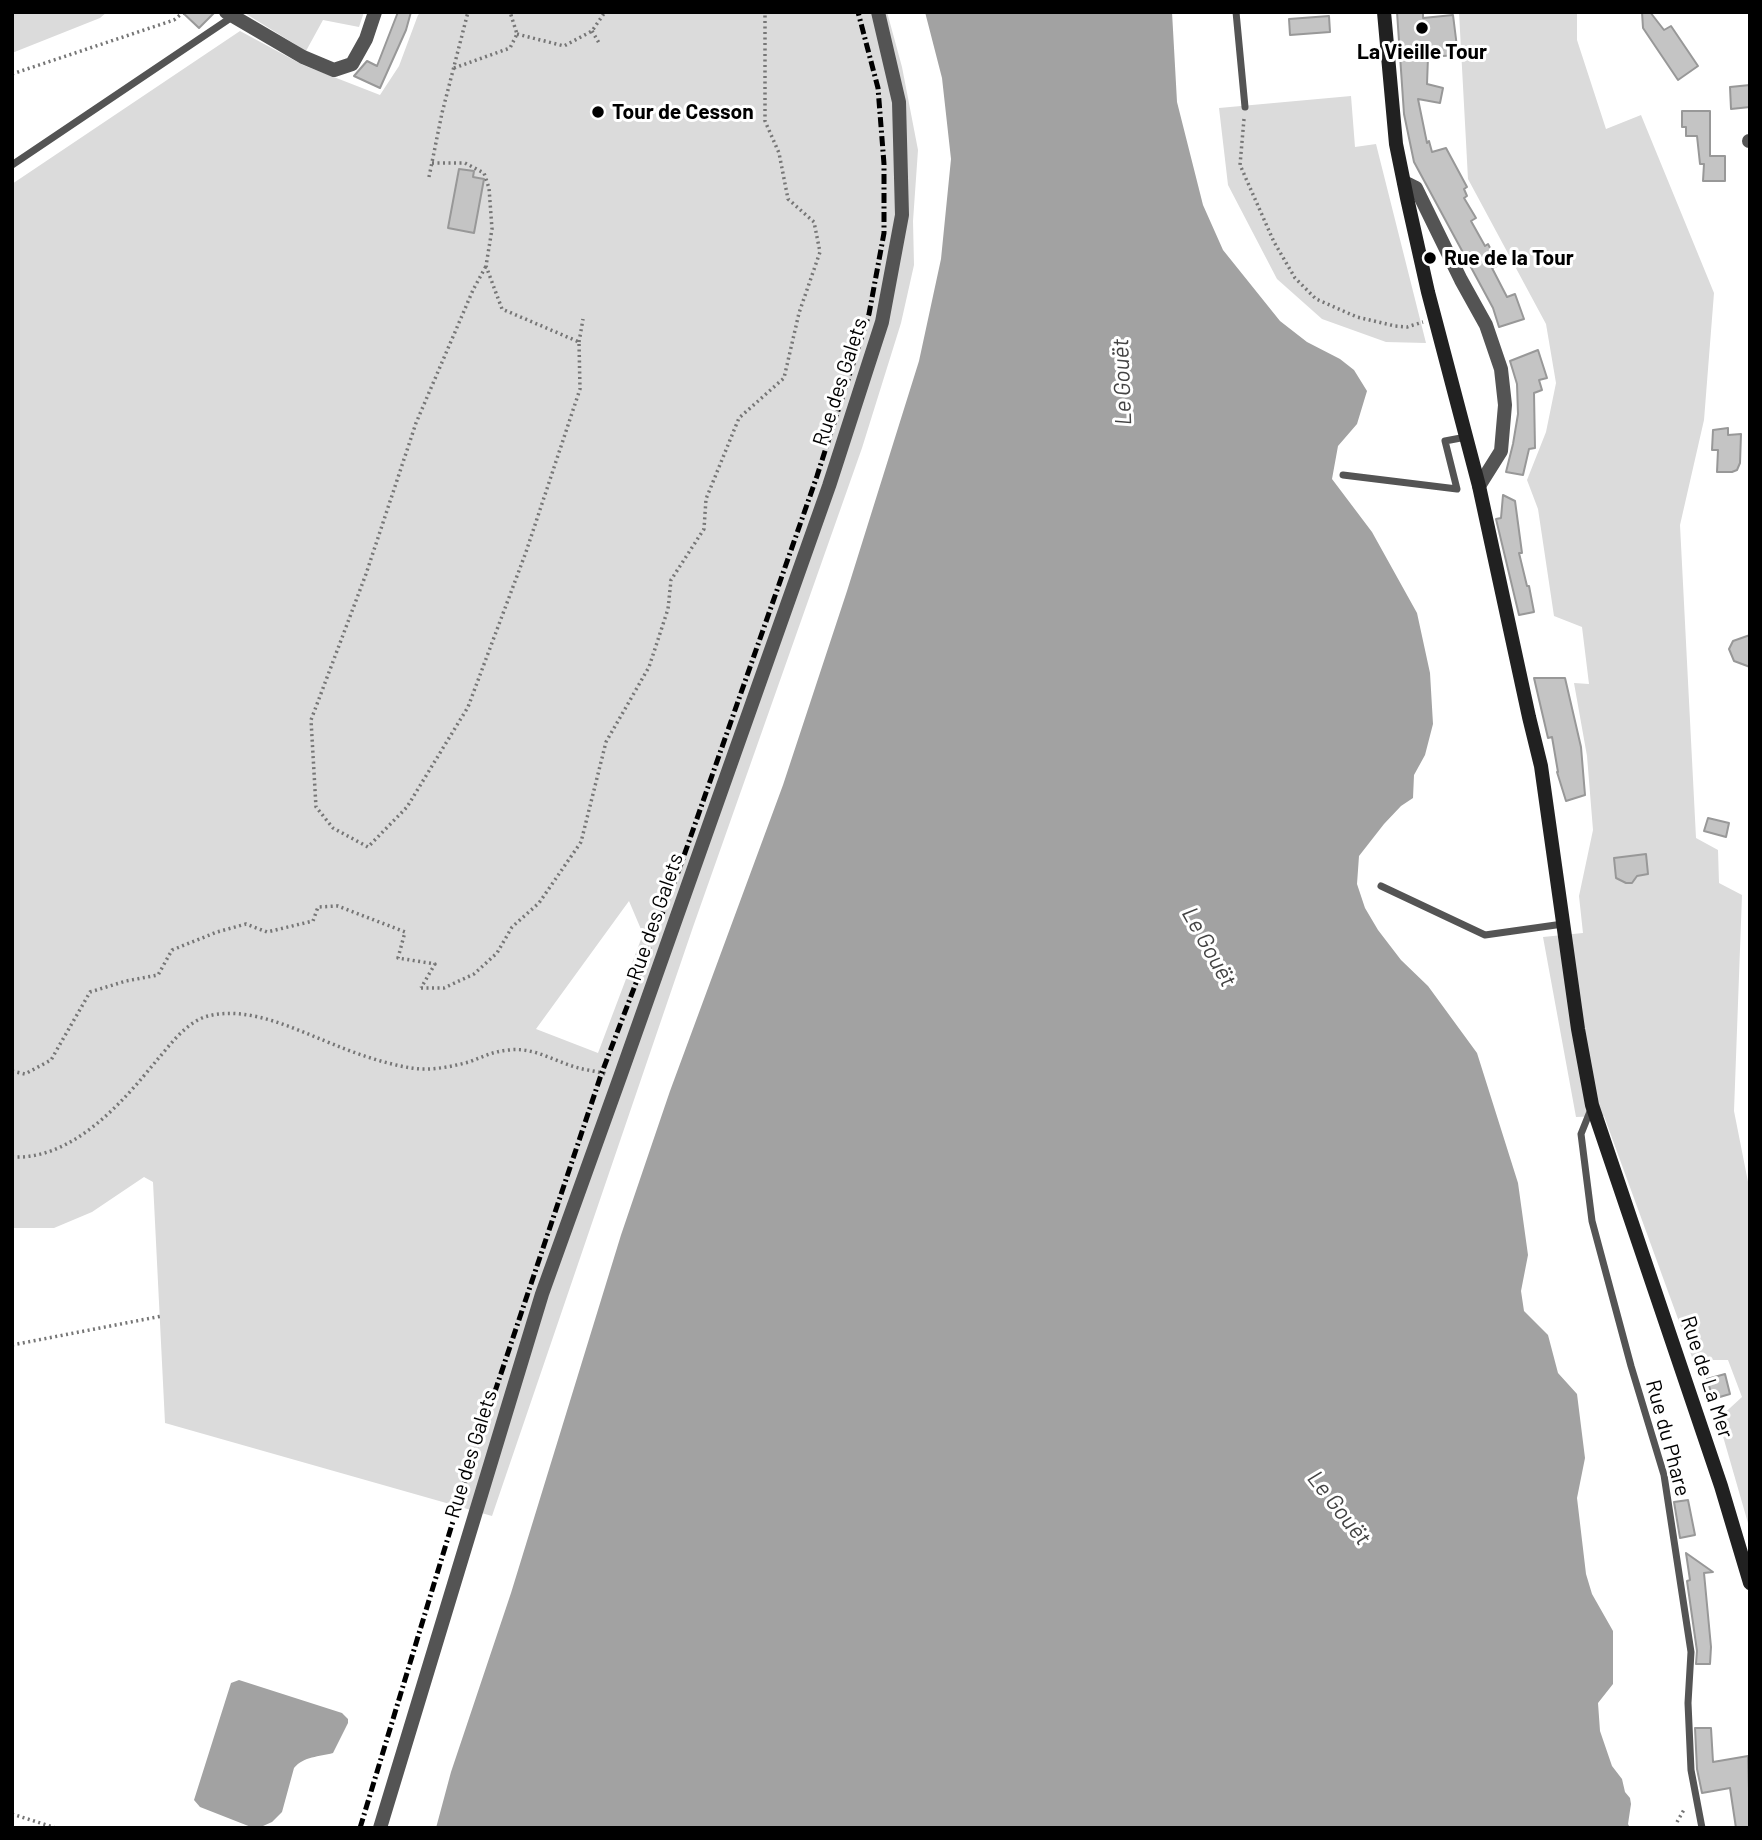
<!DOCTYPE html>
<html>
<head>
<meta charset="utf-8">
<style>
  body { margin:0 }
  #map { position:relative; width:1762px; height:1840px; overflow:hidden; background:#fff; font-family:Barlow,sans-serif }
  canvas { display:block }
  .frame { position:absolute; inset:0; border:14px solid #000; pointer-events:none }
</style>
</head>
<body>
<div id="map">
<canvas width="1762" height="1840"></canvas>
<div class="frame"></div>
</div>
<script>
const ctx = document.querySelector('canvas').getContext('2d');
ctx.lineJoin = 'round';
function paint(path, color) {
  ctx.fillStyle = color;
  ctx.fill(path, 'evenodd');
}
function trace(path, color, width, dash) {
  ctx.strokeStyle = color;
  ctx.lineWidth = width;
  ctx.lineCap = dash ? 'butt' : 'round';
  ctx.setLineDash(dash || []);
  ctx.stroke(path);
}
function label(font, color, halo, rows, align = 'center') {
  ctx.font = font + ' Barlow,sans-serif';
  ctx.lineWidth = 6;
  ctx.setLineDash([]);
  ctx.textBaseline = 'middle';
  ctx.strokeStyle = halo;
  ctx.fillStyle = color;
  for (const [text, x, y, turn = 0] of rows) {
    ctx.save();
    ctx.translate(x, y);
    ctx.rotate((+turn || 0) * Math.PI / 180);
    ctx.textAlign = isNaN(turn) ? turn : align;
    if (halo) ctx.strokeText(text, 0, 0);
    ctx.fillText(text, 0, 0);
    ctx.restore();
  }
}
paint(new Path2D(`
  M12 12H107L100 18 12 53Z
  M243 12H364L359 27 323 20 306 51Z
  M421 12H887L902 67 918 150 913 221 914 265 901 323 862 448 693 927 492 1516 165 1423 153 1182 144 1177 92 1212 54 1228H12V184L240 31 303 65 380 95 399 66 418 15ZM629 901 643 934 598 1053 536 1029Z
  M1459 12H1577V40L1606 129 1641 115 1714 293 1704 420 1680 525 1696 838 1718 850 1719 883 1742 895 1734 1111 1750 1192V1530L1718 1419 1742 1397 1728 1360H1693L1604 1116 1576 1117 1543 937 1583 933 1579 896 1593 830 1587 756 1574 683 1589 684 1582 627 1554 616 1538 509 1527 480 1546 432 1556 383 1546 324 1468 179Z
  M1351 96 1355 147 1376 144 1426 343 1386 342 1322 319 1277 279 1228 185 1219 108Z`), '#dbdbdb');
paint(new Path2D(`
  M925 12H1172L1177 102 1203 205 1223 250 1280 321 1307 342 1340 359 1354 370 1367 391 1357 424 1338 446 1332 479 1372 532 1417 613 1430 673 1433 724 1425 755 1414 775 1413 798 1401 806 1384 824 1359 856 1357 884 1365 908 1378 930 1401 960 1428 986 1477 1053 1518 1183 1528 1255 1521 1291 1524 1311 1548 1335 1558 1373 1577 1394 1585 1458 1577 1498 1586 1574 1592 1594 1613 1631V1684L1598 1703 1600 1731 1612 1766 1622 1779 1625 1792 1630 1798 1631 1804 1628 1824 1630 1828H436L451 1772 511 1593 621 1235 670 1091 783 785 847 591 919 361 941 259 951 159 942 78Z
  M239 1680 342 1713 348 1719V1723L333 1753C319 1757 304 1756 294 1768L282 1812 272 1822 263 1826 251 1827 200 1807 194 1800 231 1683Z`), '#a2a2a2');
const building = new Path2D(`
  M182 12H215L199 28Z
  M398 12H411L406 30 380 88 354 76 367 61 377 66Z
  M1397 12H1423V18L1453 15 1458 55 1428 57 1427 84 1443 88 1440 103 1418 99 1427 143 1429 141 1432 152 1446 148 1467 187 1464 189 1467 196 1464 198 1476 218 1471 221 1485 246 1488 244 1499 265 1492 268 1507 297 1515 294 1524 319 1499 327 1493 308 1414 162 1404 114Z
  M1642 12H1650L1664 30 1671 26 1698 66 1678 80 1643 28Z
  M1329 16 1330 32 1290 35 1289 19Z
  M1750 85V107L1731 109 1730 87Z
  M1682 111H1710V156H1725V181H1703L1704 164H1700L1697 136H1686V127H1682Z
  M459 169 474 171 473 177 484 179 474 233 448 228Z
  M1538 350 1547 378 1539 380 1542 390 1534 393 1535 448 1529 449 1523 475 1506 472 1513 444 1518 414 1517 384 1510 361Z
  M1728 428V435L1741 434 1740 463 1737 470 1732 472H1717L1718 450H1712L1713 430Z
  M1503 495 1515 501 1522 553H1519L1527 586H1529L1534 612 1519 615 1496 519 1501 518Z
  M1750 635V667L1734 661 1729 649 1733 641Z
  M1534 678H1565L1581 747 1585 795 1566 801 1557 772H1558L1552 737 1548 738Z
  M1708 818 1729 823 1726 837 1704 831Z
  M1646 854 1648 874 1637 876 1632 883H1626L1616 878 1614 858Z
  M1725 1374 1730 1394 1713 1399 1707 1379Z
  M1688 1500 1695 1535 1680 1538 1674 1502Z
  M1686 1553 1713 1572 1704 1573 1711 1647 1710 1664H1696L1697 1651 1687 1581 1690 1580Z
  M1695 1728H1711L1713 1762 1748 1756 1750 1828H1736L1730 1788 1702 1793 1697 1769Z`);
paint(building, '#c4c4c4');
trace(building, '#989898', 2);
trace(new Path2D(`
  M592 31 599 43
  M517 34 564 46 592 31 605 12
  M454 68 510 48 517 34 510 12
  M12 74 174 20 184 12
  M1244 119 1240 165 1274 242 1295 278 1316 299 1357 317 1395 326 1407 327 1423 322
  M432 163H465L484 173 489 188 492 229 486 266 502 309 579 342 580 389 526 552 468 707 407 807 368 847 333 828 316 807 311 720 366 574 416 423 473 290 486 266
  M429 177 442 113 468 12
  M579 342 583 319
  M421 988H444L474 974 497 953 512 927 539 903 581 842 606 742 649 667 668 609 671 580 704 529 706 499 739 418 784 378 799 313 820 252 814 222 788 199 779 153 765 121V12
  M12 1071 25 1074 51 1060 90 992 126 981 158 975 172 950 217 932 246 924 267 932 313 921 318 907 338 906 405 932 398 958 435 964 421 988
  M12 1157C73 1160 122 1103 157 1060 171 1044 186 1022 208 1016 251 1005 301 1032 340 1047 363 1056 387 1064 411 1068 430 1071 450 1067 469 1062 482 1057 494 1051 509 1050 533 1047 552 1060 575 1067 585 1070 596 1071 606 1074
  M12 1345 162 1316
  M12 1814 56 1828
  M1677 1822 1685 1808`), '#767676', 3.5, [2, 3.5]);
trace(new Path2D(`
  M1236 12 1245 107
  M12 165 232 17
  M1343 475 1457 489 1445 441 1466 437
  M1381 886 1485 935 1563 924
  M1591 1109 1581 1134 1592 1221 1631 1366 1664 1475 1691 1652 1688 1703 1691 1770 1702 1828`), '#545454', 7);
trace(new Path2D(`
  M226 12 303 57 334 70 352 64 366 39 375 12
  M1749 141H1750
  M1404 182 1416 188 1461 280 1486 325 1501 369 1505 405 1501 451 1479 486
  M380 1828 542 1294 620 1077 829 486 882 322 902 215 899 102 878 12`), '#545454', 14);
trace(new Path2D(`
  M1384 12 1396 144 1407 198 1428 292 1479 486 1529 717 1541 766 1578 1029 1592 1105 1721 1486 1750 1583`), '#212121', 14);
trace(new Path2D(`
  M360 1828 467 1475 601 1075 680 867 817 476 869 314 884 233V164L878 88 858 12`), '#000', 5, [10, 3.5, 2, 3.5]);
for (const [x, y, r, color] of [
  [1422,28,7,"#000"],
  [598,112,7,"#000"],
  [1430,258,7,"#000"]
]) {
  const dot = new Path2D();
  dot.arc(x, y, r, 0, 2 * Math.PI);
  ctx.fillStyle = color;
  ctx.fill(dot);
  trace(dot, '#fff', 2.5);
}
label('bold 21px', '#000', '#fff', [
  ["La Vieille Tour",1422,52,"center"],
  ["Tour de Cesson",612,112],
  ["Rue de la Tour",1444,258]
], 'left');
label('21px', '#000', '#fff', [
  ["Rue des Galets",840,382,-72],
  ["Rue des Galets",655,917,-71],
  ["Rue de La Mer",1707,1377,72],
  ["Rue du Phare",1668,1438,75],
  ["Rue des Galets",471,1454,-73]
]);
label('italic 23px', '#434343', '#fff', [
  ["Le Gouët",1122,382,-92],
  ["Le Gouët",1209,947,61],
  ["Le Gouët",1339,1508,52]
]);
</script>
</body>
</html>
